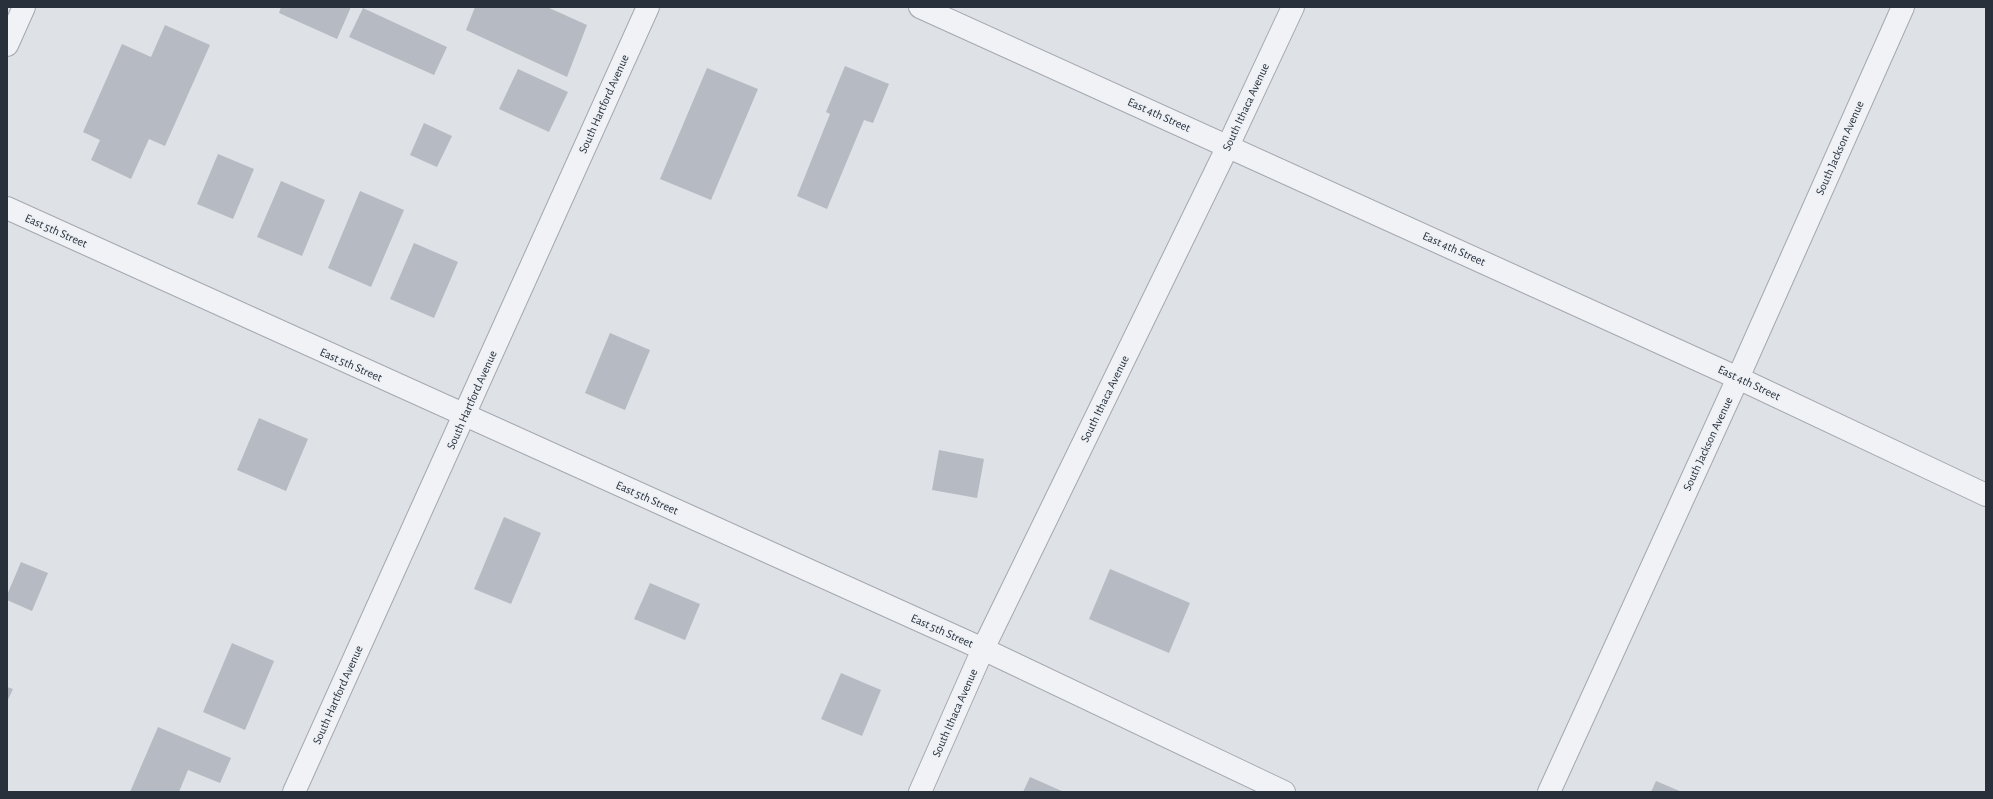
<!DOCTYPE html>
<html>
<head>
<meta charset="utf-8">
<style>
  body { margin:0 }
  #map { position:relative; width:1993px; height:799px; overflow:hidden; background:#dee1e6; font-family:"Alegreya Sans",sans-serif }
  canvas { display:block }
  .frame { position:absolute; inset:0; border:8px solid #28303c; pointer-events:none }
</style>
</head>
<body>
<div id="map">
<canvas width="1993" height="799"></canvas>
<div class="frame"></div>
</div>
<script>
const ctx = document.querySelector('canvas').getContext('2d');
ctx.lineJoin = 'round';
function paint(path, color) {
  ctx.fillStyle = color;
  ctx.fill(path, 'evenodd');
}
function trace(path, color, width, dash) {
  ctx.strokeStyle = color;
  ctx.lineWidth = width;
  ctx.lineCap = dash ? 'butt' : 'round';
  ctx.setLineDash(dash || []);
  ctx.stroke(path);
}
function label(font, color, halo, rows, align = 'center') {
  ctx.font = font + ' "Alegreya Sans",sans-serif';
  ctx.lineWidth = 3;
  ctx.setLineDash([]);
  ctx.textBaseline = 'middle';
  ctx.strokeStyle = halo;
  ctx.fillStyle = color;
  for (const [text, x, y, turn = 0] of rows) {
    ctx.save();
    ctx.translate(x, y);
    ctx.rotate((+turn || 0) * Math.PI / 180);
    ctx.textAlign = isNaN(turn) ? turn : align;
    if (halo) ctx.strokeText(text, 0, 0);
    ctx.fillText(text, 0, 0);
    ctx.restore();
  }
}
paint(new Path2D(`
  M281 7H351L337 39 279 13Z
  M475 7H547L587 25 567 77 466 30Z
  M363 8 447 47 434 75 349 37Z
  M165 25 210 45 165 146 149 139 131 179 91 160 100 140 83 132 122 44 151 57Z
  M845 66 889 84 873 123 864 120 827 209 797 196 830 114 826 112Z
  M707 68 758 89 711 200 660 179Z
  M518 69 568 92 549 132 499 109Z
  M424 123 452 136 437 167 410 155Z
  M218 154 254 169 233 219 197 204Z
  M281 181 325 200 302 256 257 237Z
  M360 191 404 210 371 287 328 268Z
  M414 243 458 262 434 318 390 299Z
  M610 333 650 350 625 410 585 393Z
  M259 418 308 439 286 491 237 470Z
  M939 450 984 459 977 498 932 490Z
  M504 517 541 533 511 604 474 589Z
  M21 562 48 573 32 611 7 600V595Z
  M1110 569 1190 603 1169 653 1089 619Z
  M650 583 700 604 685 640 634 619Z
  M232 643 274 661 245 730 203 712Z
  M841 673 881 690 862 736 821 719Z
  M7 687 13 689 7 702Z
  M158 727 231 758 220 783 188 770 179 792H130Z
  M1030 777 1064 792H1023Z
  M1656 781 1682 792H1651Z`), '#b6bbc3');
const minor = new Path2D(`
  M920 7 1738 378 1986 495
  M7 45 24 7
  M7 208 983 649 1284 792
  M294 792 648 7
  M920 792 983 649 1228 146 1293 7
  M1549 792 1738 378 1903 7`);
trace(minor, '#a4a8b0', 24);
trace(minor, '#f0f2f5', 22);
label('12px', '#28303c', '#edf0f4', [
  ["South Hartford Avenue",604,104,-66],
  ["South Ithaca Avenue",1246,107,-65],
  ["East 4th Street",1159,115,24],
  ["South Jackson Avenue",1840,148,-66],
  ["East 5th Street",56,231,24],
  ["East 4th Street",1454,249,24],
  ["East 5th Street",351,365,24],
  ["East 4th Street",1749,383,25],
  ["South Ithaca Avenue",1105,399,-64],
  ["South Hartford Avenue",472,400,-66],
  ["South Jackson Avenue",1708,444,-65],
  ["East 5th Street",647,498,24],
  ["East 5th Street",942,631,24],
  ["South Hartford Avenue",338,695,-66],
  ["South Ithaca Avenue",955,713,-66]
]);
</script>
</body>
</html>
